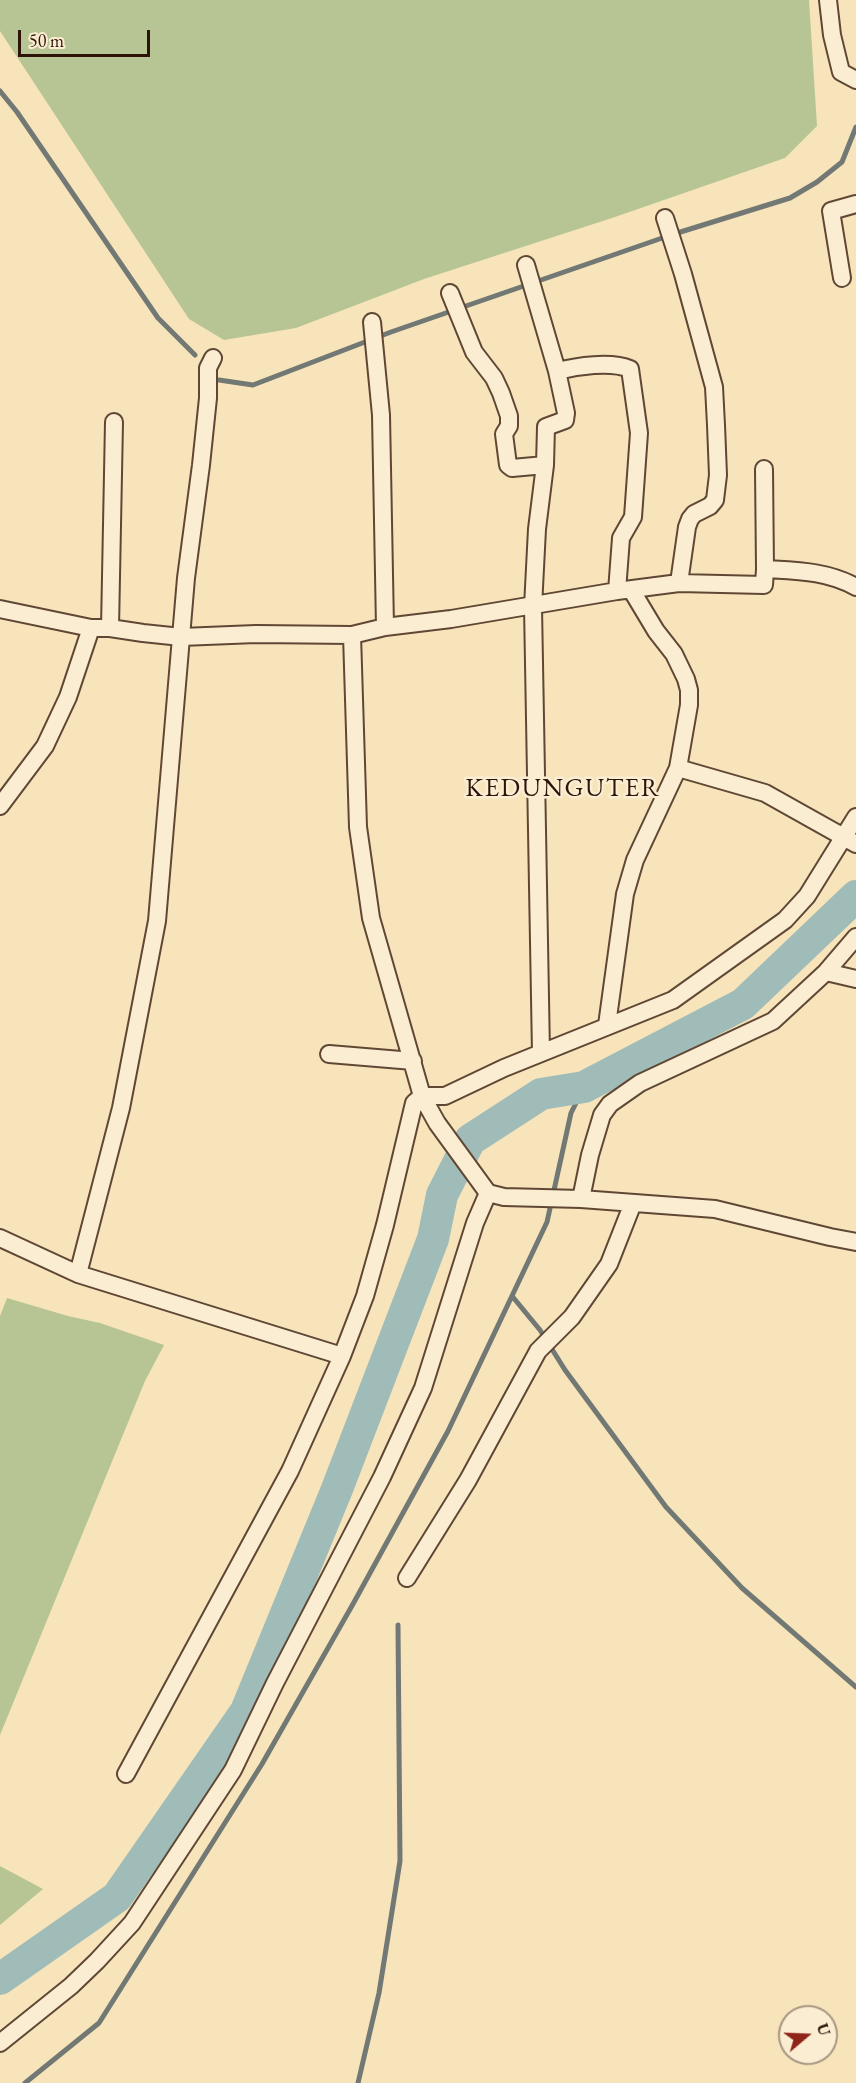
<!DOCTYPE html>
<html>
<head>
<meta charset="utf-8">
<style>
  body { margin:0 }
  #map { position:relative; width:856px; height:2083px; overflow:hidden; background:#f7e4ba; font-family:"EB Garamond",serif }
  canvas { display:block }
  .north { position:absolute; left:778px; top:2005px; width:60px; height:60px; box-sizing:border-box; background:#faedd2; border:2px solid #a89682; border-radius:50%; rotate:71deg; font-size:16px; font-weight:700; line-height:24px; text-align:center; color:#2e1309 }
  .north::after { content:''; display:block; margin:auto; width:21px; height:27px; background:#8f2418; clip-path:polygon(50% 0,100% 100%,50% 72%,0 100%) }
  .scale { position:absolute; left:18px; top:30px; width:132px; height:27px; box-sizing:border-box; border:3px solid #2e1309; border-top:0; padding-left:8px; font-size:18px; line-height:21px; white-space:nowrap; color:#2e1309; -webkit-text-stroke:4px #faedd2; paint-order:stroke }
</style>
</head>
<body>
<div id="map">
<canvas width="856" height="2083"></canvas>
<div class="north">U</div>
<div class="scale">50 m</div>
</div>
<script>
const ctx = document.querySelector('canvas').getContext('2d');
ctx.lineJoin = 'round';
function paint(path, color) {
  ctx.fillStyle = color;
  ctx.fill(path, 'evenodd');
}
function trace(path, color, width, dash) {
  ctx.strokeStyle = color;
  ctx.lineWidth = width;
  ctx.lineCap = dash ? 'butt' : 'round';
  ctx.setLineDash(dash || []);
  ctx.stroke(path);
}
function label(font, color, halo, rows, align = 'center') {
  ctx.font = font + ' "EB Garamond",serif';
  ctx.lineWidth = 5;
  ctx.setLineDash([]);
  ctx.textBaseline = 'middle';
  ctx.strokeStyle = halo;
  ctx.fillStyle = color;
  for (const [text, x, y, turn = 0] of rows) {
    ctx.save();
    ctx.translate(x, y);
    ctx.rotate((+turn || 0) * Math.PI / 180);
    ctx.textAlign = isNaN(turn) ? turn : align;
    if (halo) ctx.strokeText(text, 0, 0);
    ctx.fillText(text, 0, 0);
    ctx.restore();
  }
}
paint(new Path2D(`
  M0 0H809L817 126 785 158 612 218 424 279 296 328 224 340 189 319 0 31Z
  M7 1298 68 1316 100 1323 164 1345 145 1381 0 1735V1316Z
  M0 1866 43 1889 0 1925Z`), '#b7c594');
trace(new Path2D(`
  M0 91 17 112 158 318 195 355
  M674 234 790 198 817 182 842 162 856 127
  M219 380 253 385 391 332 668 236
  M512 1296 540 1330 565 1370 666 1507 742 1588 856 1687
  M25 2083 99 2023 262 1764 353 1604 448 1431 547 1222 571 1113 584 1087
  M358 2083 379 1993 400 1861 398 1625`), '#727873', 5);
trace(new Path2D(`
  M0 1979 117 1897 246 1711 337 1489 433 1239 442 1195 470 1140 541 1094 584 1087 743 1004 856 896`), '#a0bcb9', 32);
const street = new Path2D(`
  M828 0 832 35 841 72 856 80
  M665 218 683 274 714 387 716 425 718 475 715 500 710 506 694 514 690 519 687 527 679 583
  M526 265 557 371 566 413 565 420 546 427 545 465 537 529 533 607 541 1053
  M842 278 831 211 856 204
  M450 293 474 352 494 378 501 393 509 416V426L504 434 508 465 512 468 545 465
  M372 322 381 415 385 627
  M557 371C577 366 611 361 630 369L639 433 633 517 621 538 617 591
  M764 469 765 569
  M0 609 91 628H110L143 633 181 637 256 634 352 635 385 627 451 619 617 591 679 583 764 585 765 569C798 571 827 571 856 587
  M110 628 114 422
  M352 635 358 827 371 918 422 1096 437 1123 488 1193 504 1197 581 1199 715 1209 830 1237 856 1242
  M678 768 765 793 856 844
  M0 806 45 746 68 697 91 628
  M826 972 856 979
  M607 1025 625 894 635 860 678 768 689 705V690L686 679 674 654 656 631 632 591
  M329 1054 413 1061
  M581 1199 590 1155 602 1115 610 1104 640 1083 773 1021 826 972 856 937
  M0 1238 78 1274 342 1356 365 1296 385 1225 414 1103 422 1096H445L504 1068 673 1000 785 920 807 896 856 817
  M78 1274 121 1108 157 921 186 578 201 465 208 398V368L213 358
  M407 1578 468 1480 538 1351 572 1317 609 1264 633 1203
  M126 1774 290 1471 342 1356
  M0 2043 71 1986 97 1961 132 1923 233 1770 275 1683 382 1477 423 1388 475 1223 488 1193`);
trace(street, '#604735', 20);
trace(street, '#faedd2', 16);
ctx.letterSpacing = '1.5px';
label('26px', '#2e1309', '#faedd2', [
  ["KEDUNGUTER",563,789]
]);
ctx.letterSpacing = '0px';
</script>
</body>
</html>
